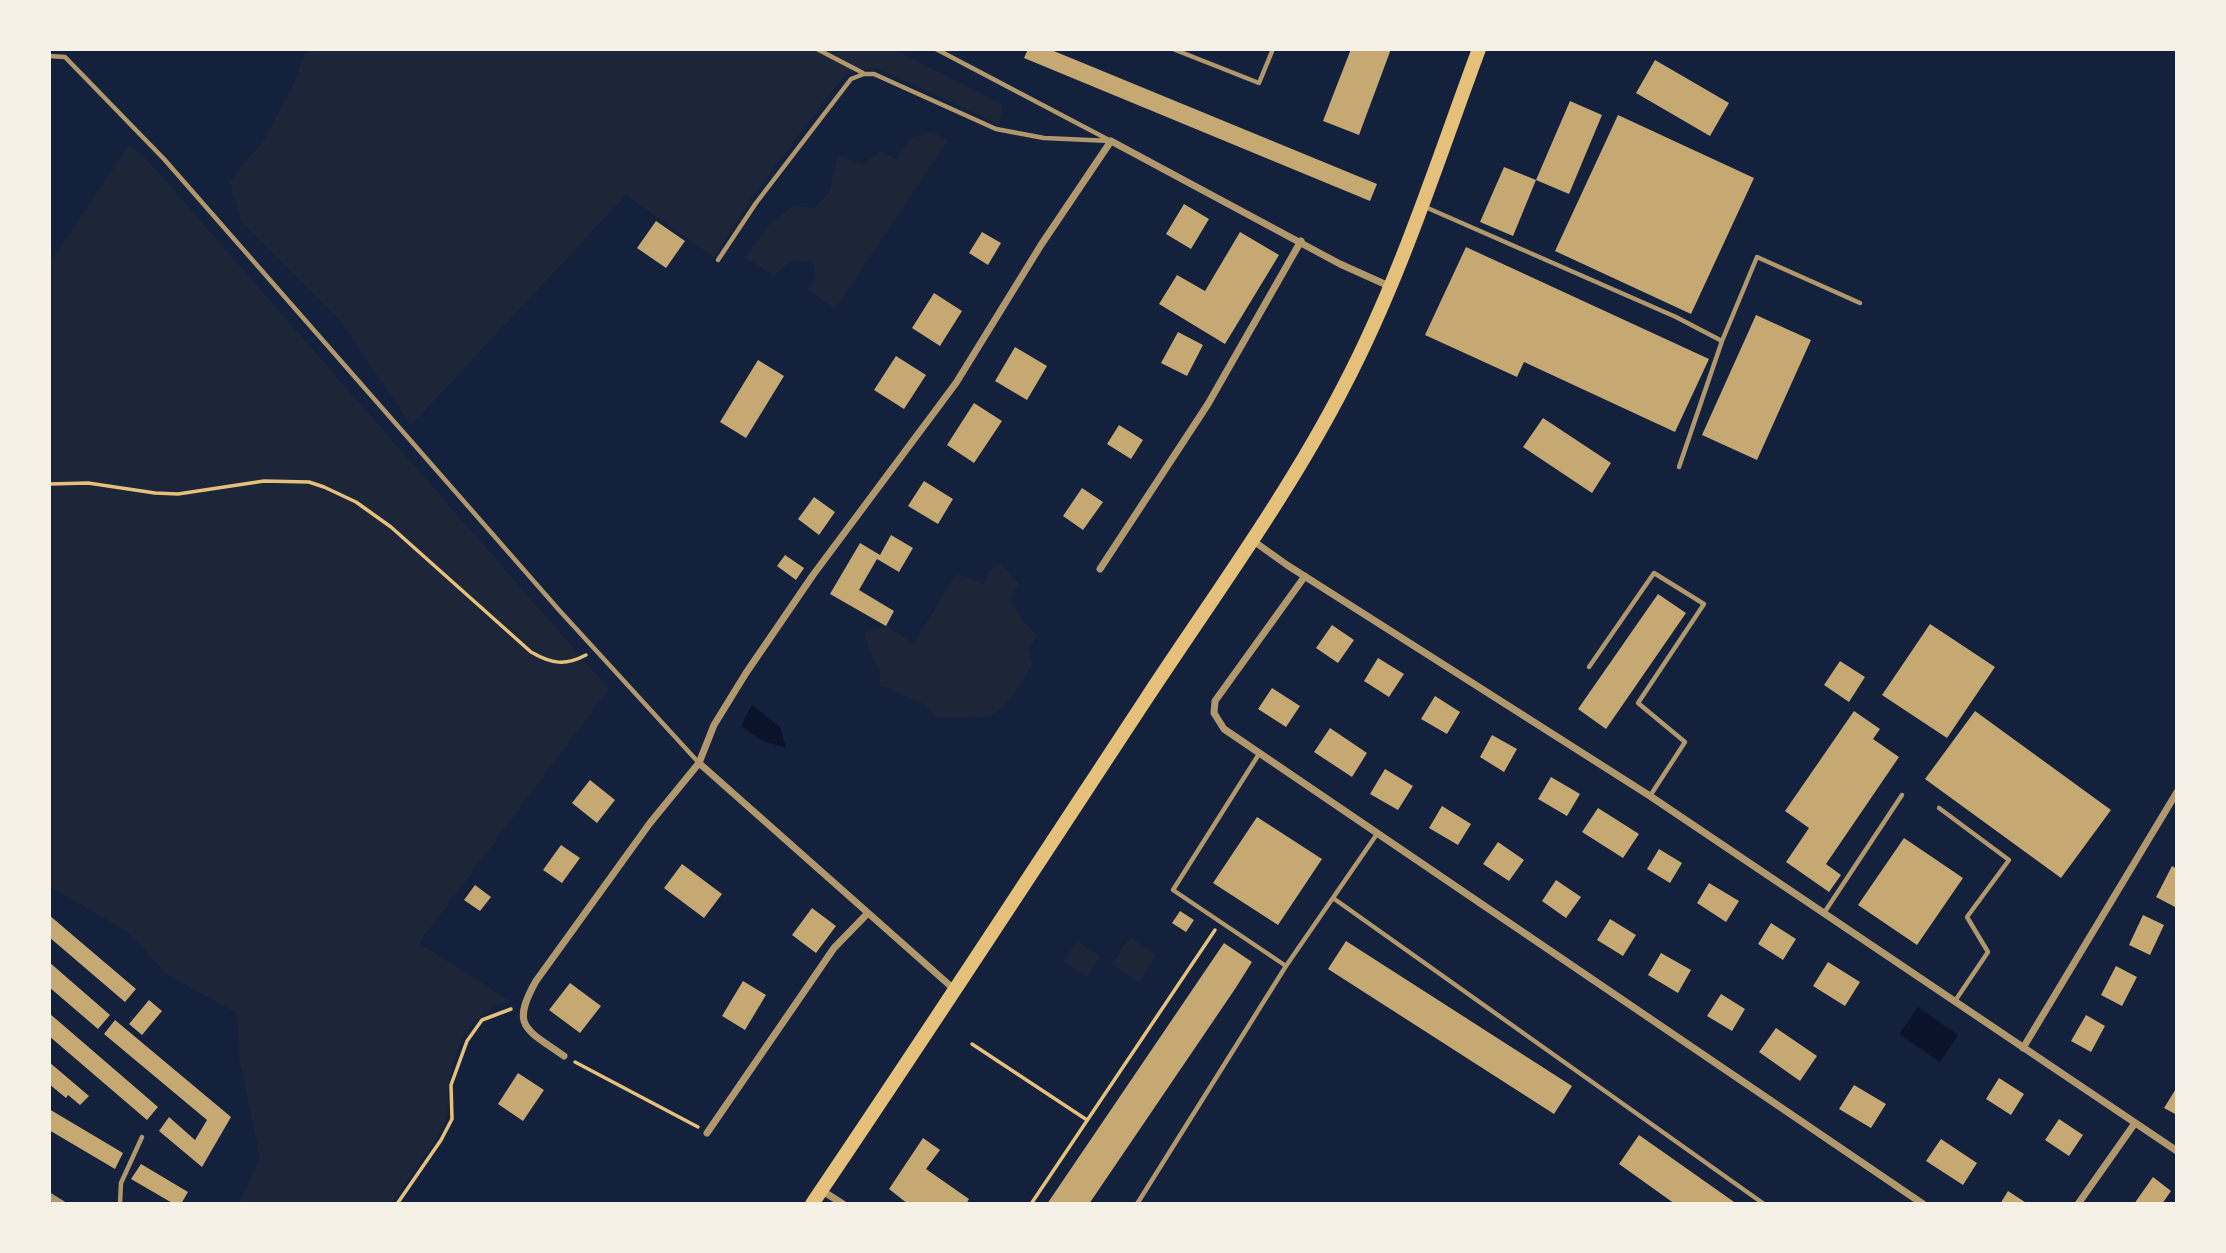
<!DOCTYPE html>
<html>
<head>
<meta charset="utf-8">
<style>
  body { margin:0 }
  #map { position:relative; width:2226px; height:1253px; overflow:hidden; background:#14213d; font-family:Ubuntu,sans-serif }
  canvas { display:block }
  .frame { position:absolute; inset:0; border:51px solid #f6f1e7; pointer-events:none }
</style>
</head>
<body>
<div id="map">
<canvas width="2226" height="1253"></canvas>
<div class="frame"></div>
</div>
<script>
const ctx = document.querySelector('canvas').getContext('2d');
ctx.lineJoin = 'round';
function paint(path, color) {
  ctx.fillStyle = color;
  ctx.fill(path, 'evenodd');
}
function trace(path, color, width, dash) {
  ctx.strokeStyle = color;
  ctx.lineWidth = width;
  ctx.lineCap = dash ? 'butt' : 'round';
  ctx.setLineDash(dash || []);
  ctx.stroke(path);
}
paint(new Path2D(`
  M306 49H893L1003 105 999 124 877 68 853 70 842 78 752 197 714 257 626 195 411 425 339 319 241 221 230 181 264 140 295 81Z
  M929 132 949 139 835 309 808 290 815 278 813 262 792 261 773 275 745 258 769 225 793 206 815 208 829 192 838 155 863 164 882 151 897 160 908 140Z
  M129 145 149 162 609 689 419 943 510 1001C468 1013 455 1046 449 1086 447 1097 449 1109 446 1119 440 1140 404 1182 391 1204H239L260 1159 239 1057 237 1013 166 974 129 933 49 886V264Z
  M1001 564 1019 584 1010 599 1021 619 1037 636 1028 650 1033 663C1026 674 1008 706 997 712 984 720 951 717 936 718L923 704 880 685V671L872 657 864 633 886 626 914 643 956 574 985 585 989 570Z
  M1130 937 1157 955 1139 982 1112 964Z
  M1077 941 1100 956 1087 977 1064 961Z`), '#1d2539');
paint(new Path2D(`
  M752 705 780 727 786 748 763 741 741 726Z
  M1918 1007 1958 1035 1940 1062 1899 1034Z`), '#0b132b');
paint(new Path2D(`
  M1028 49H1049L1377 184 1370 201 1024 58Z
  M1351 49H1391L1359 135 1323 121Z
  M1655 60 1729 103 1710 136 1636 93Z
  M1570 101 1602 115 1569 194 1536 180 1513 236 1480 222 1504 167 1536 180Z
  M1618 115 1754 178 1691 314 1555 251Z
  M1184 204 1209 219 1191 249 1166 234Z
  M656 221 685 241 666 268 637 248Z
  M982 232 1001 243 988 265 969 253Z
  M1240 232 1279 255 1225 344 1159 304 1177 275 1205 291Z
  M1466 247 1709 359 1675 432 1524 362 1517 377 1425 335Z
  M934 293 962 311 940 346 912 328Z
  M1756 315 1811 340 1757 460 1702 435Z
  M1178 332 1203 345 1187 376 1161 363Z
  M1015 347 1047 366 1027 400 995 381Z
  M896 356 926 375 904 409 874 390Z
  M758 360 784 376 746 438 720 422Z
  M974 403 1002 421 974 463 947 445Z
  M1543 418 1611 463 1592 493 1523 447Z
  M1119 425 1143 440 1131 459 1107 444Z
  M924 481 953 499 938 524 908 506Z
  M1082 488 1103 502 1083 530 1063 516Z
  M814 497 835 512 819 535 798 519Z
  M891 535 913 548 899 572 877 559 859 590 894 611 886 626 830 594 860 543 880 555Z
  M785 555 804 568 796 580 777 566Z
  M1658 594 1686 613 1606 729 1578 709Z
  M1930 624 1995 667 1947 738 1882 695Z
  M1332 625 1354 640 1338 663 1316 648Z
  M1378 658 1404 674 1389 697 1364 681Z
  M1840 661 1865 677 1849 702 1824 685Z
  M1272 688 1300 706 1286 727 1258 709Z
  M1435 696 1460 712 1447 734 1421 719Z
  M1854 711 1880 729 1873 739 1899 757 1826 864 1841 875 1829 892 1786 862 1809 828 1785 811Z
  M1975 711 2111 810 2061 878 1925 779Z
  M1330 728 1367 753 1352 777 1314 752Z
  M1492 735 1517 749 1504 772 1480 757Z
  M1385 769 1413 786 1398 810 1370 794Z
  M1551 777 1580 794 1567 816 1538 799Z
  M590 780 615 800 597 823 572 803Z
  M1442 806 1471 824 1458 845 1429 828Z
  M1598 808 1639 834 1623 858 1582 832Z
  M1257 817 1322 859 1278 925 1213 883Z
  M1904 838 1963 878 1917 945 1858 905Z
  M1498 842 1524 860 1509 881 1483 864Z
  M561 845 580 858 562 883 543 870Z
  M1659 849 1682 863 1670 883 1647 869Z
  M682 864 722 894 704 918 664 888Z
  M2172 866 2177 869V908L2156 897Z
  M1556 880 1581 897 1566 918 1542 901Z
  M1709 883 1739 901 1726 922 1697 903Z
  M475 885 491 897 480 911 464 900Z
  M812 908 836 926 816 953 792 935Z
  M1180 911 1194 920 1186 932 1172 923Z
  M49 915 136 989 125 1002 49 937Z
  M2143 915 2164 925 2150 955 2129 945Z
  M1610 919 1636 935 1623 956 1597 940Z
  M1771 923 1796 939 1783 960 1758 944Z
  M1346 941 1572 1086 1554 1114 1328 969Z
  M1224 943 1252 962 1235 989 1089 1204H1047Z
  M1661 953 1691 970 1678 993 1648 975Z
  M49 962 110 1015 98 1029 49 987Z
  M1828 962 1860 982 1845 1006 1813 986Z
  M2116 966 2137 977 2122 1006 2101 995Z
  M743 981 766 995 745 1030 722 1016Z
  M570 983 601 1006 580 1033 549 1010Z
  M1721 994 1745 1009 1732 1031 1707 1016Z
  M149 1000 162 1011 142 1035 129 1024Z
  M49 1013 158 1107 147 1120 49 1036Z
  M2086 1015 2105 1026 2091 1052 2071 1041Z
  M115 1020 231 1117 202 1167 159 1131 169 1117 195 1140 207 1120 104 1034Z
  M1776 1028 1817 1056 1800 1081 1759 1052Z
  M49 1062 89 1096 80 1105 68 1095 66 1098 49 1084Z
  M518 1073 544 1090 523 1121 498 1104Z
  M1999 1078 2024 1094 2011 1115 1986 1099Z
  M1854 1085 1886 1104 1871 1128 1839 1109Z
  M2177 1087V1115L2164 1108Z
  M49 1109 123 1153 115 1169 49 1130Z
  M2059 1119 2083 1135 2069 1156 2045 1140Z
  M1639 1135 1666 1154 1737 1204H1675L1619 1164Z
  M923 1138 940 1150 926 1169 969 1199 966 1204H908L889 1189Z
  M1941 1139 1977 1163 1963 1185 1926 1161Z
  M141 1164 188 1192 181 1204H174L131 1179Z
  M2153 1177 2171 1191 2162 1204H2134Z
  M2008 1191 2028 1204H2000Z`), '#c6a872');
trace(new Path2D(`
  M49 484 88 483 155 493 178 494 264 481 309 482 324 487 356 502 391 527 531 652C552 664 565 666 586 655
  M972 1044 1087 1120
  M575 1062 698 1127
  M397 1204 441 1140 452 1119 451 1085 467 1041 482 1020 511 1009
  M1031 1204 1215 930`), '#e5c07b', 3.5);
trace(new Path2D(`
  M817 49 863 73
  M936 49 1109 140
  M1173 49 1259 83 1273 49
  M49 56 65 57 164 159 559 610 699 763
  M1423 206 1676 317 1722 341 1679 467
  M718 260 756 203 851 79 864 74H874L996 129 1044 138 1111 141
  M1722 341 1757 257 1860 303
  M1589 667 1654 573 1704 604 1638 703 1685 742 1650 796
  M1259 754 1173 890 1286 966
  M1939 808 2009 860 1967 917 1988 952 1955 1001
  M1333 898 1764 1204
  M1824 913 1902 795
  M120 1204 121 1183 142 1137
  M1137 1204 1286 966 1377 834`), '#b1986c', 4.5);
trace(new Path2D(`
  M1252 540 1287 565 1650 796 2177 1151
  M1100 569 1208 404 1301 241
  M1305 576 1215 701 1214 713 1224 729 1923 1204
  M699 763 955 990
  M2023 1048 2177 792
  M564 1056C526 1029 510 1027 536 981L650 823 699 763 714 725 746 673 813 575 956 383 1041 245 1111 141 1340 264 1389 286
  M707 1133 834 948 867 914
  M821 1190 843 1204
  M49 1196 62 1204
  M2078 1204 2135 1123`), '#b1986c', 7);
trace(new Path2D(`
  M812 1204C925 1037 1035 868 1146 699 1213 597 1288 495 1344 386 1400 279 1437 162 1479 49`), '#e5c07b', 14);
</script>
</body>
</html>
